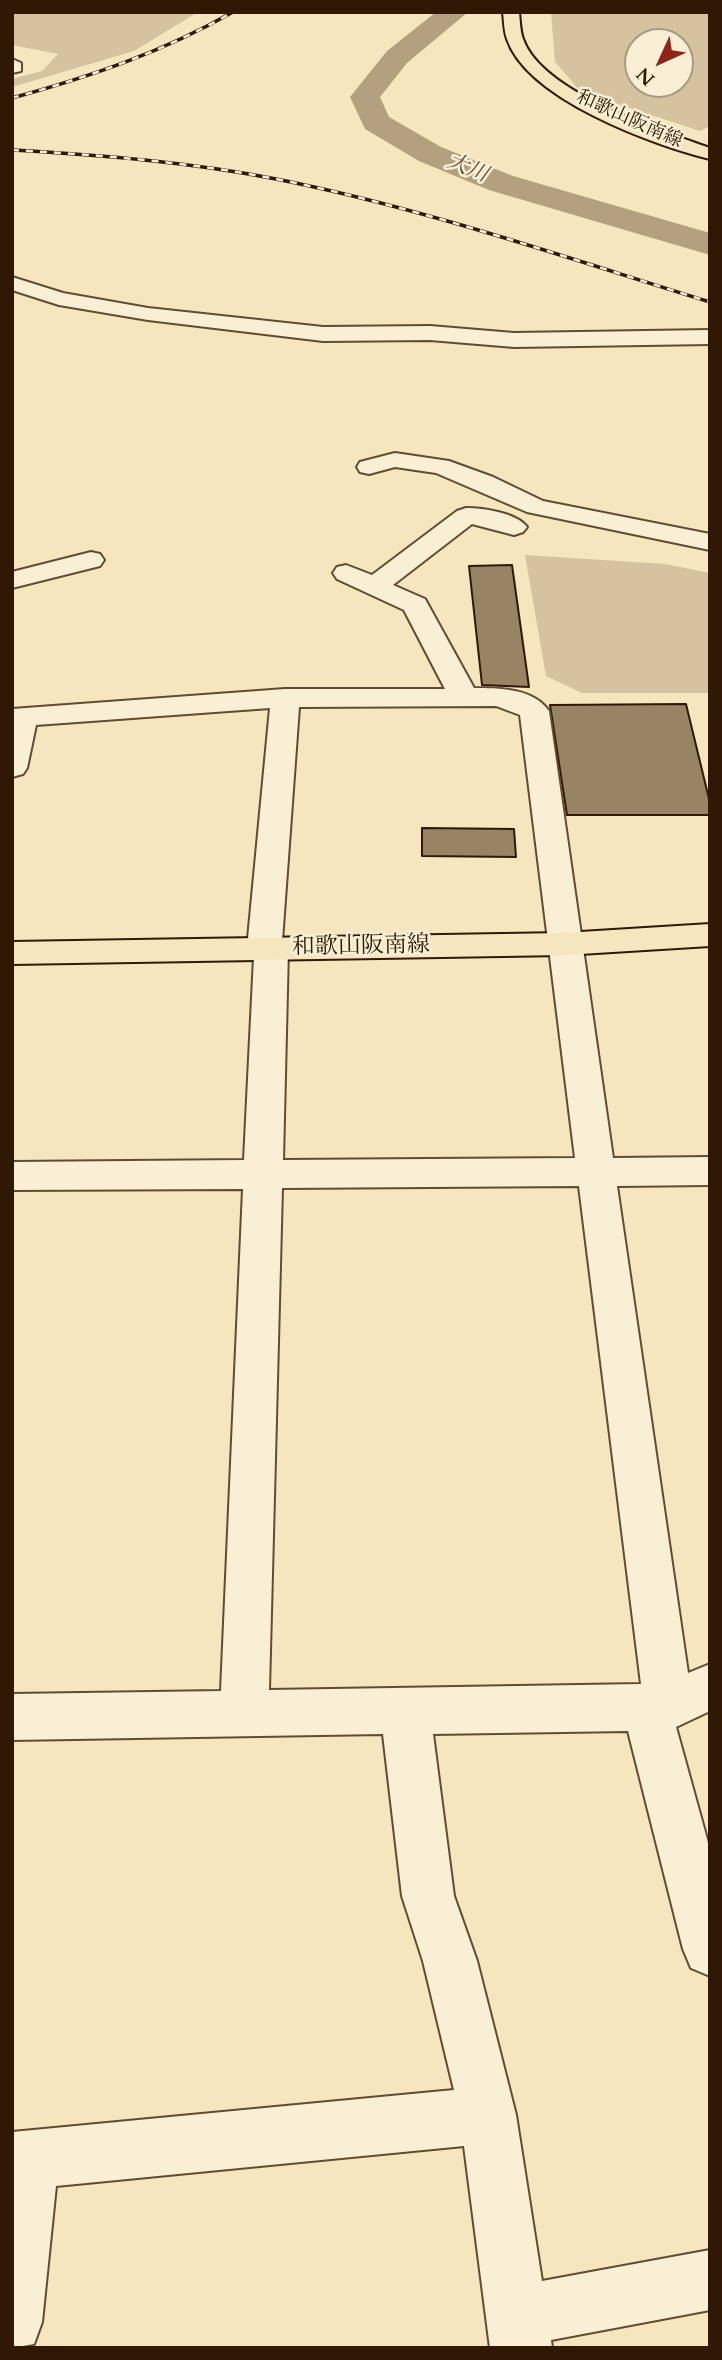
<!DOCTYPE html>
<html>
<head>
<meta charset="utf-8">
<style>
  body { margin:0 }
  #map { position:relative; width:722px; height:2360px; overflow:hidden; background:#f6e6bd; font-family:Cardo,serif }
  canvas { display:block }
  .frame { position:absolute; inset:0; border:14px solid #2f1904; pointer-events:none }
  .north { position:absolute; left:624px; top:28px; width:70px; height:70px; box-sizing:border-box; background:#f9efd4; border:2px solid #a89981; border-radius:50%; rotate:225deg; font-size:19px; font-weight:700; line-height:28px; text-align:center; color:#2f1904 }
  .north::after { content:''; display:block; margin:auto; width:24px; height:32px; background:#8f2418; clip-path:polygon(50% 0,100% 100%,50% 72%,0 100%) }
</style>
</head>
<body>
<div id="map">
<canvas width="722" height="2360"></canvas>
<div class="frame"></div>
<div class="north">N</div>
</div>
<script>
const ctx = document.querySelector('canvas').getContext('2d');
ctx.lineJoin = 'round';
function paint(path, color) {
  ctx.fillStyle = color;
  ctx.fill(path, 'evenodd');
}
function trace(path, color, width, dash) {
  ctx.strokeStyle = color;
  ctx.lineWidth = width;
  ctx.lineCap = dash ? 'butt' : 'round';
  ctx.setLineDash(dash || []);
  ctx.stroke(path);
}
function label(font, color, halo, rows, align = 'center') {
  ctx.font = font + ' Cardo,"Noto Serif JP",serif';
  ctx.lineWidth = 5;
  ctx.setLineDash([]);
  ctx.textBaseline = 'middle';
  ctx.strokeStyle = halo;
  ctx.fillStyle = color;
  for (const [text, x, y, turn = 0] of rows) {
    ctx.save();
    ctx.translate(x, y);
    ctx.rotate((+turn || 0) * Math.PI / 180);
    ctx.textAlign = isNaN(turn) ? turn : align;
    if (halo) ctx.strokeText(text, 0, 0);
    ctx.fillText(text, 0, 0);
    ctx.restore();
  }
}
paint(new Path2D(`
  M12 12H198L134 51 12 87V79L42 71 58 54 12 45Z
  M551 12H710V126L700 131 581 92 555 62ZM638 42H680V84H638Z
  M525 555 665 564 710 573V693H582L546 676Z`), '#d4c39e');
paint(new Path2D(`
  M436 12H468L407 63 380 97 389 117 441 147 513 176 710 233V255L489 190 419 161 365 129 350 97 387 51Z`), '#b2a07e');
const building = new Path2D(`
  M512 565 529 687 482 685 469 566Z
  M686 704 710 803V815H567L550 705Z
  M422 828 514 829 516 857 422 856Z`);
paint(building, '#968464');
trace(building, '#2f1904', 2);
const minor = new Path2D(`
  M12 59 21 63V71L12 73Z
  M12 277 63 293 148 308 323 327 430 326 514 333 710 330V344L514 347 430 340 323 341 148 320 59 305 12 290Z
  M395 453 449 461 493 477 543 501 710 534V550L527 512 436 473 395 467 369 474 360 472 357 467 360 462Z
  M466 508C483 508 517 513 527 527L523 532 514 535 472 524 393 585 425 599 474 688C499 688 533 688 549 711L613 1158 710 1157V1185L617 1186 688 1673 710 1664V1711L676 1727 710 1850V1976L691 1968 683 1949 628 1731 433 1734 454 1896 477 1961 516 2115 542 2281 710 2250V2310L551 2340 552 2348H490L464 2146 56 2186 42 2322 34 2344 12 2348V2132L454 2090 423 1961 402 1896 383 1734 12 1740V1694L221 1691 243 1189 12 1190V1162L244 1160 254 957 247 949 270 708 36 725 27 768 23 774 12 777V709L285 689H445L404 610 337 579 333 573 337 567 346 565 372 575 457 511ZM496 706 520 715 575 1158 283 1160 288 949 282 941 299 707ZM579 1186 641 1684 269 1690 282 1188Z
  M91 552 100 554 104 560 100 566 12 588V572Z`);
const major = new Path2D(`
  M503 12H519C520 21 520 31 523 39 542 93 660 130 710 148V159C653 145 527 99 507 39 504 31 504 21 503 12Z
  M710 924V946L564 955 12 964V942L564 933Z`);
trace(minor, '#614c32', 4);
trace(major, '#2f1904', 4);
paint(minor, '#f9efd4');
paint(major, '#f6e6bd');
const rail = new Path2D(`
  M12 98C89 77 163 52 233 12
  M12 150C100 155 189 162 276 179 423 208 567 258 710 302`);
trace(rail, '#2f1904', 3.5);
trace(rail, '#f9efd4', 2.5, [7]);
label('19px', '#2f1904', '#f9efd4', [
  ["和歌山阪南線",629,120,24]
]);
label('italic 21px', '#634f35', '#f9efd4', [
  ["大川",467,169,22]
]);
label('23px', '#2f1904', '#f9efd4', [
  ["和歌山阪南線",361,947,-1]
]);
</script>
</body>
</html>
